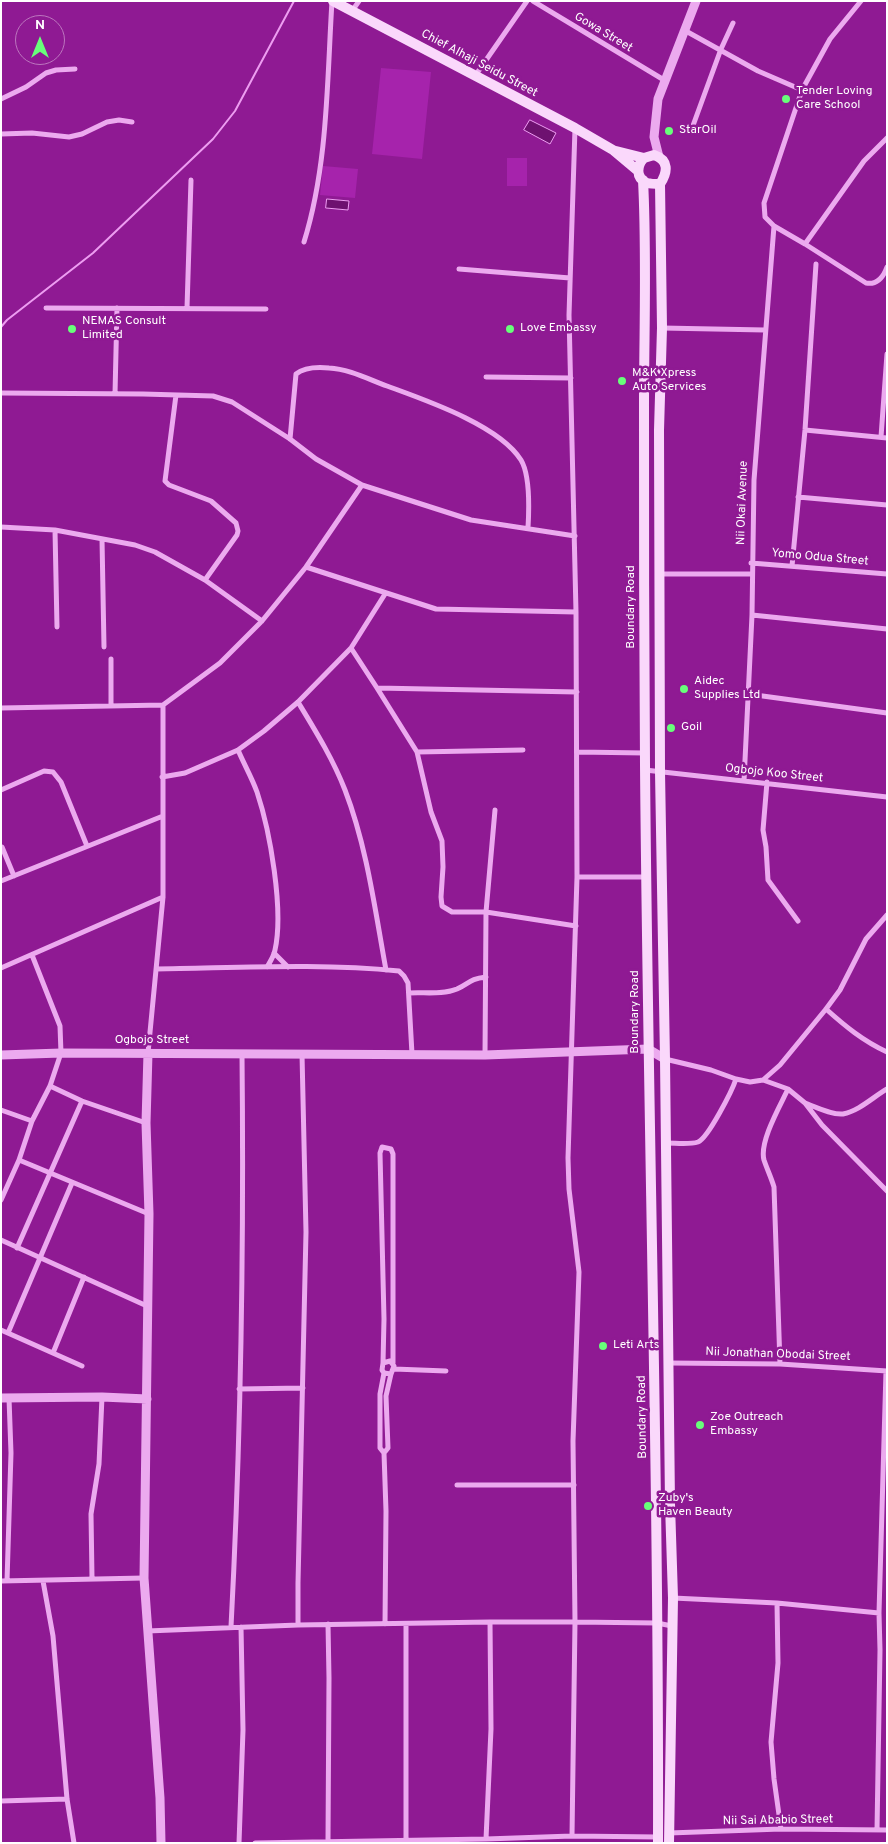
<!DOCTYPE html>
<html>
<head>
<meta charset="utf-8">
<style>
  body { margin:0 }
  #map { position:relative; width:888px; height:1844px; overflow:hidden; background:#8f1a93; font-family:Overpass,sans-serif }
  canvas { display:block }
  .frame { position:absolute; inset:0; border:2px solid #fff; pointer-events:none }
  .north { position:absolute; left:15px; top:15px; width:50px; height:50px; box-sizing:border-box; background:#8f1a93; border:1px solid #bc76be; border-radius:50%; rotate:0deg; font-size:14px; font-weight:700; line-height:20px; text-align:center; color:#fff }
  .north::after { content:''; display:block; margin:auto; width:18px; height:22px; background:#68ff7a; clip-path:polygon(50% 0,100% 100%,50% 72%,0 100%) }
</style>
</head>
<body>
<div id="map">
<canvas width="888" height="1844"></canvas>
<div class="frame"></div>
<div class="north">N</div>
</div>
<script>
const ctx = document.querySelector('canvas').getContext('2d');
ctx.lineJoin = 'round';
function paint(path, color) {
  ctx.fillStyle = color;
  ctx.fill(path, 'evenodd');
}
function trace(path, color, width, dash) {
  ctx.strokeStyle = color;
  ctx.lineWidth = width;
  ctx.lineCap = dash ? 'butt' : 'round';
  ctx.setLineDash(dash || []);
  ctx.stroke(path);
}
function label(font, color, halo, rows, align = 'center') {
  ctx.font = font + ' Overpass,sans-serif';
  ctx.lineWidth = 5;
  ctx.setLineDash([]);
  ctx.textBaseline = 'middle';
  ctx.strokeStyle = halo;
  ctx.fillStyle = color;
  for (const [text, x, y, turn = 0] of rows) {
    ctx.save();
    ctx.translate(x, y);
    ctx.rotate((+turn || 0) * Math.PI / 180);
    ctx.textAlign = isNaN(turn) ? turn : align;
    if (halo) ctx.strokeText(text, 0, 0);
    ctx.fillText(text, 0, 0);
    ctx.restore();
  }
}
paint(new Path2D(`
  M381 68 431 72 422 159 372 154Z
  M507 158H527V186H507Z
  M323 166 358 169 355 198 320 195Z`), '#a623ac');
const water = new Path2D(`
  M530 120 556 133 550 144 524 130Z
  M327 199 349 201 348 210 326 208Z`);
paint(water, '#6e1170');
trace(water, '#ed9df1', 1);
trace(new Path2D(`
  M1 327 7 320 93 253 213 139 235 111 294 1`), '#ed9df1', 2);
trace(new Path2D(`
  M533 1 664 80
  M861 1 830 39 802 90 764 203 765 217 774 226 805 244 866 283C877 285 883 278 887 267
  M352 11 359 1
  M684 30 758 71 802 90
  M475 76 527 1
  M1 99 26 87 46 73 56 70 75 69
  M691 131 721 49 733 23
  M1 134 32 133 69 137 82 134 107 122 119 120 132 122
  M304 242C328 165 327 81 332 1
  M805 244 864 161 887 138
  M459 269 570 278
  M46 308 266 309
  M187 308 191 180
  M662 328 765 330
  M486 377 571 378
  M1 393 143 394 213 396 232 402 290 439 316 459 362 485 471 520 575 536
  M115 394 117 308
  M176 395 165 481 169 485 211 501 236 523 238 531 237 535 205 580
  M805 430 887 438
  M881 437 887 354
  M290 439 296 374C305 367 319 367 329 368 349 369 368 379 387 386 425 400 499 425 521 460 530 475 529 511 528 528
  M798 497 887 505
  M1 527 55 530 135 545 155 552 205 580 262 621
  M55 530 57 627
  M102 539 104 647
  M751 563 887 574
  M792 566 805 430 816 264
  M306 567 436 609 576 612
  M659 574H751
  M752 615 887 629
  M351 648 377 688 577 692
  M377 688 417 752 431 812 442 841 443 867 441 897 442 906 452 912H486L576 926
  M748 694 887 713
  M298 702C315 730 333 759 345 790 367 847 375 910 386 970
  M111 706V659
  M1 708 163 705 220 663 262 621 306 567 362 485
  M238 750C244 764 252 778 257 792 270 831 284 910 275 950 274 956 270 962 267 967
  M417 752 523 750
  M577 752 645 753
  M645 770 887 797
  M162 777 185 773 238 750 264 731 298 702 351 648 385 594
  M744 781 752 615 754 480 774 226
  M767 782 763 830 766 847 768 880 798 921
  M1 790 44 771 53 772 61 782 87 846
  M2 847 14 876
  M577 877H647
  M1 881 163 816
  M274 953 288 967
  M1 968 163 897
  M156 969C237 968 319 963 399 971L404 976 408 983 412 1054
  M409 993C424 992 443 995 457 989 470 983 469 979 486 977
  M826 1009C845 1026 863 1041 887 1052
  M148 1053 163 897V705
  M485 1055 486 912 495 810
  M665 1059 711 1070 736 1079 750 1082 763 1080 788 1089 805 1103 822 1125 887 1191
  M763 1080 780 1065 826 1009 840 990 866 939 887 915
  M50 1086 82 1101 146 1123
  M805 1103C816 1107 831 1115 843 1114 859 1111 873 1097 887 1089
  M1 1110 32 1121
  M666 1143C676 1143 689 1145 698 1142 708 1138 732 1091 736 1079
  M19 1160 149 1214
  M1 1200 19 1160 32 1121 50 1086 61 1053 60 1026 32 955
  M1 1240 147 1306
  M17 1248 82 1101
  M1 1330 82 1366
  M8 1333 72 1183
  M53 1353 84 1277
  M383 1363 384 1319 380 1153 382 1147 391 1149 393 1154V1363
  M669 1363 780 1364 887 1371
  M780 1364 774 1187C771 1177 767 1169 764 1160 759 1142 780 1106 788 1089
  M394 1369 446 1371
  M384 1373 380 1394V1448L384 1453 386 1511 385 1624
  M239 1389 303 1388
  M384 1453 388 1448 386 1396 391 1374 394 1366 390 1361 383 1363 382 1370 384 1373 391 1374
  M457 1485H574
  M92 1578 91 1514 99 1464 102 1397
  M1 1581 144 1578
  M7 1581 11 1453 9 1398
  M43 1581 53 1636 67 1799 74 1843
  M673 1598 777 1603 879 1613
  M777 1603 778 1663 771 1742 774 1779 781 1829
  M328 1624 329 1678 328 1840
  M298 1625V1583L306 1232 302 1054
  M231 1627C241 1436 244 1245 242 1054
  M147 1631 298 1625 490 1622H575L657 1623 672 1626
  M1 1801 67 1799
  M877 1830 880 1650 879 1613 886 1371
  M669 1833 781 1829 887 1830
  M572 1836 575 1622 573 1441 579 1272 569 1189 568 1158 577 877 576 612 569 315 575 128
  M406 1839V1624
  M486 1839 491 1729 490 1622
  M239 1843 243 1730 241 1627
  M255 1843 486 1839 572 1836 658 1837`), '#ecaaef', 5);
trace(new Path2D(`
  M659 157 654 137 658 99 696 1
  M148 1053 146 1123 149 1214 144 1578 160 1798 161 1843
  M1 1055 61 1053 485 1055 648 1049 665 1059
  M1 1398 102 1397 147 1399`), '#ecaaef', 9);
trace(new Path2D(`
  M333 1 575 128 613 150 638 171
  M616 151 644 158
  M654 155C669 160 668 172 660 184 656 184 651 184 647 183 635 178 637 165 644 158Z
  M643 180C647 256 644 331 644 406 644 526 644 645 645 765 648 1124 659 1484 658 1843
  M660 184 662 328 659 430 660 772 665 1059 670 1504 673 1598 669 1843`), '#fad8fb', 10);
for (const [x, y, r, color] of [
  [786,99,5,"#68ff7a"],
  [669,131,5,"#68ff7a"],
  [72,329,5,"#68ff7a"],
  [510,329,5,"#68ff7a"],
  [622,381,5,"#68ff7a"],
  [684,689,5,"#68ff7a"],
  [671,728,5,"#68ff7a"],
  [603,1346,5,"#68ff7a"],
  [700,1425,5,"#68ff7a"],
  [648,1506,5,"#68ff7a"]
]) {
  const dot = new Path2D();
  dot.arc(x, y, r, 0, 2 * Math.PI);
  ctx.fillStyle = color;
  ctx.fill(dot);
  trace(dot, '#8f1a93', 2);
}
label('12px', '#fff', '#8f1a93', [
  ["Gowa Street",603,33,31],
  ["Chief Alhaji Seidu Street",479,64,28],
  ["Nii Okai Avenue",743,503,-88],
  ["Yomo Odua Street",820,558,5],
  ["Boundary Road",632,607,-90],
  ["Ogbojo Koo Street",774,774,6],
  ["Boundary Road",636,1012,-90],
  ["Ogbojo Street",152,1041],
  ["Nii Jonathan Obodai Street",778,1355,2],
  ["Boundary Road",643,1417,-91],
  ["Nii Sai Ababio Street",778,1821,-1]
]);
label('12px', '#fff', '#8f1a93', [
  ["Tender Loving",796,92],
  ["Care School",796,106],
  ["StarOil",679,131],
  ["NEMAS Consult",82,322],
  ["Limited",82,336],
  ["Love Embassy",520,329],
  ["M&K Xpress",632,374],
  ["Auto Services",632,388],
  ["Aidec",694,682],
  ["Supplies Ltd",694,696],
  ["Goil",681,728],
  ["Leti Arts",613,1346],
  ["Zoe Outreach",710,1418],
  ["Embassy",710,1432],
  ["Zuby's",658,1499],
  ["Haven Beauty",658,1513]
], 'left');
</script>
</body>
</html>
